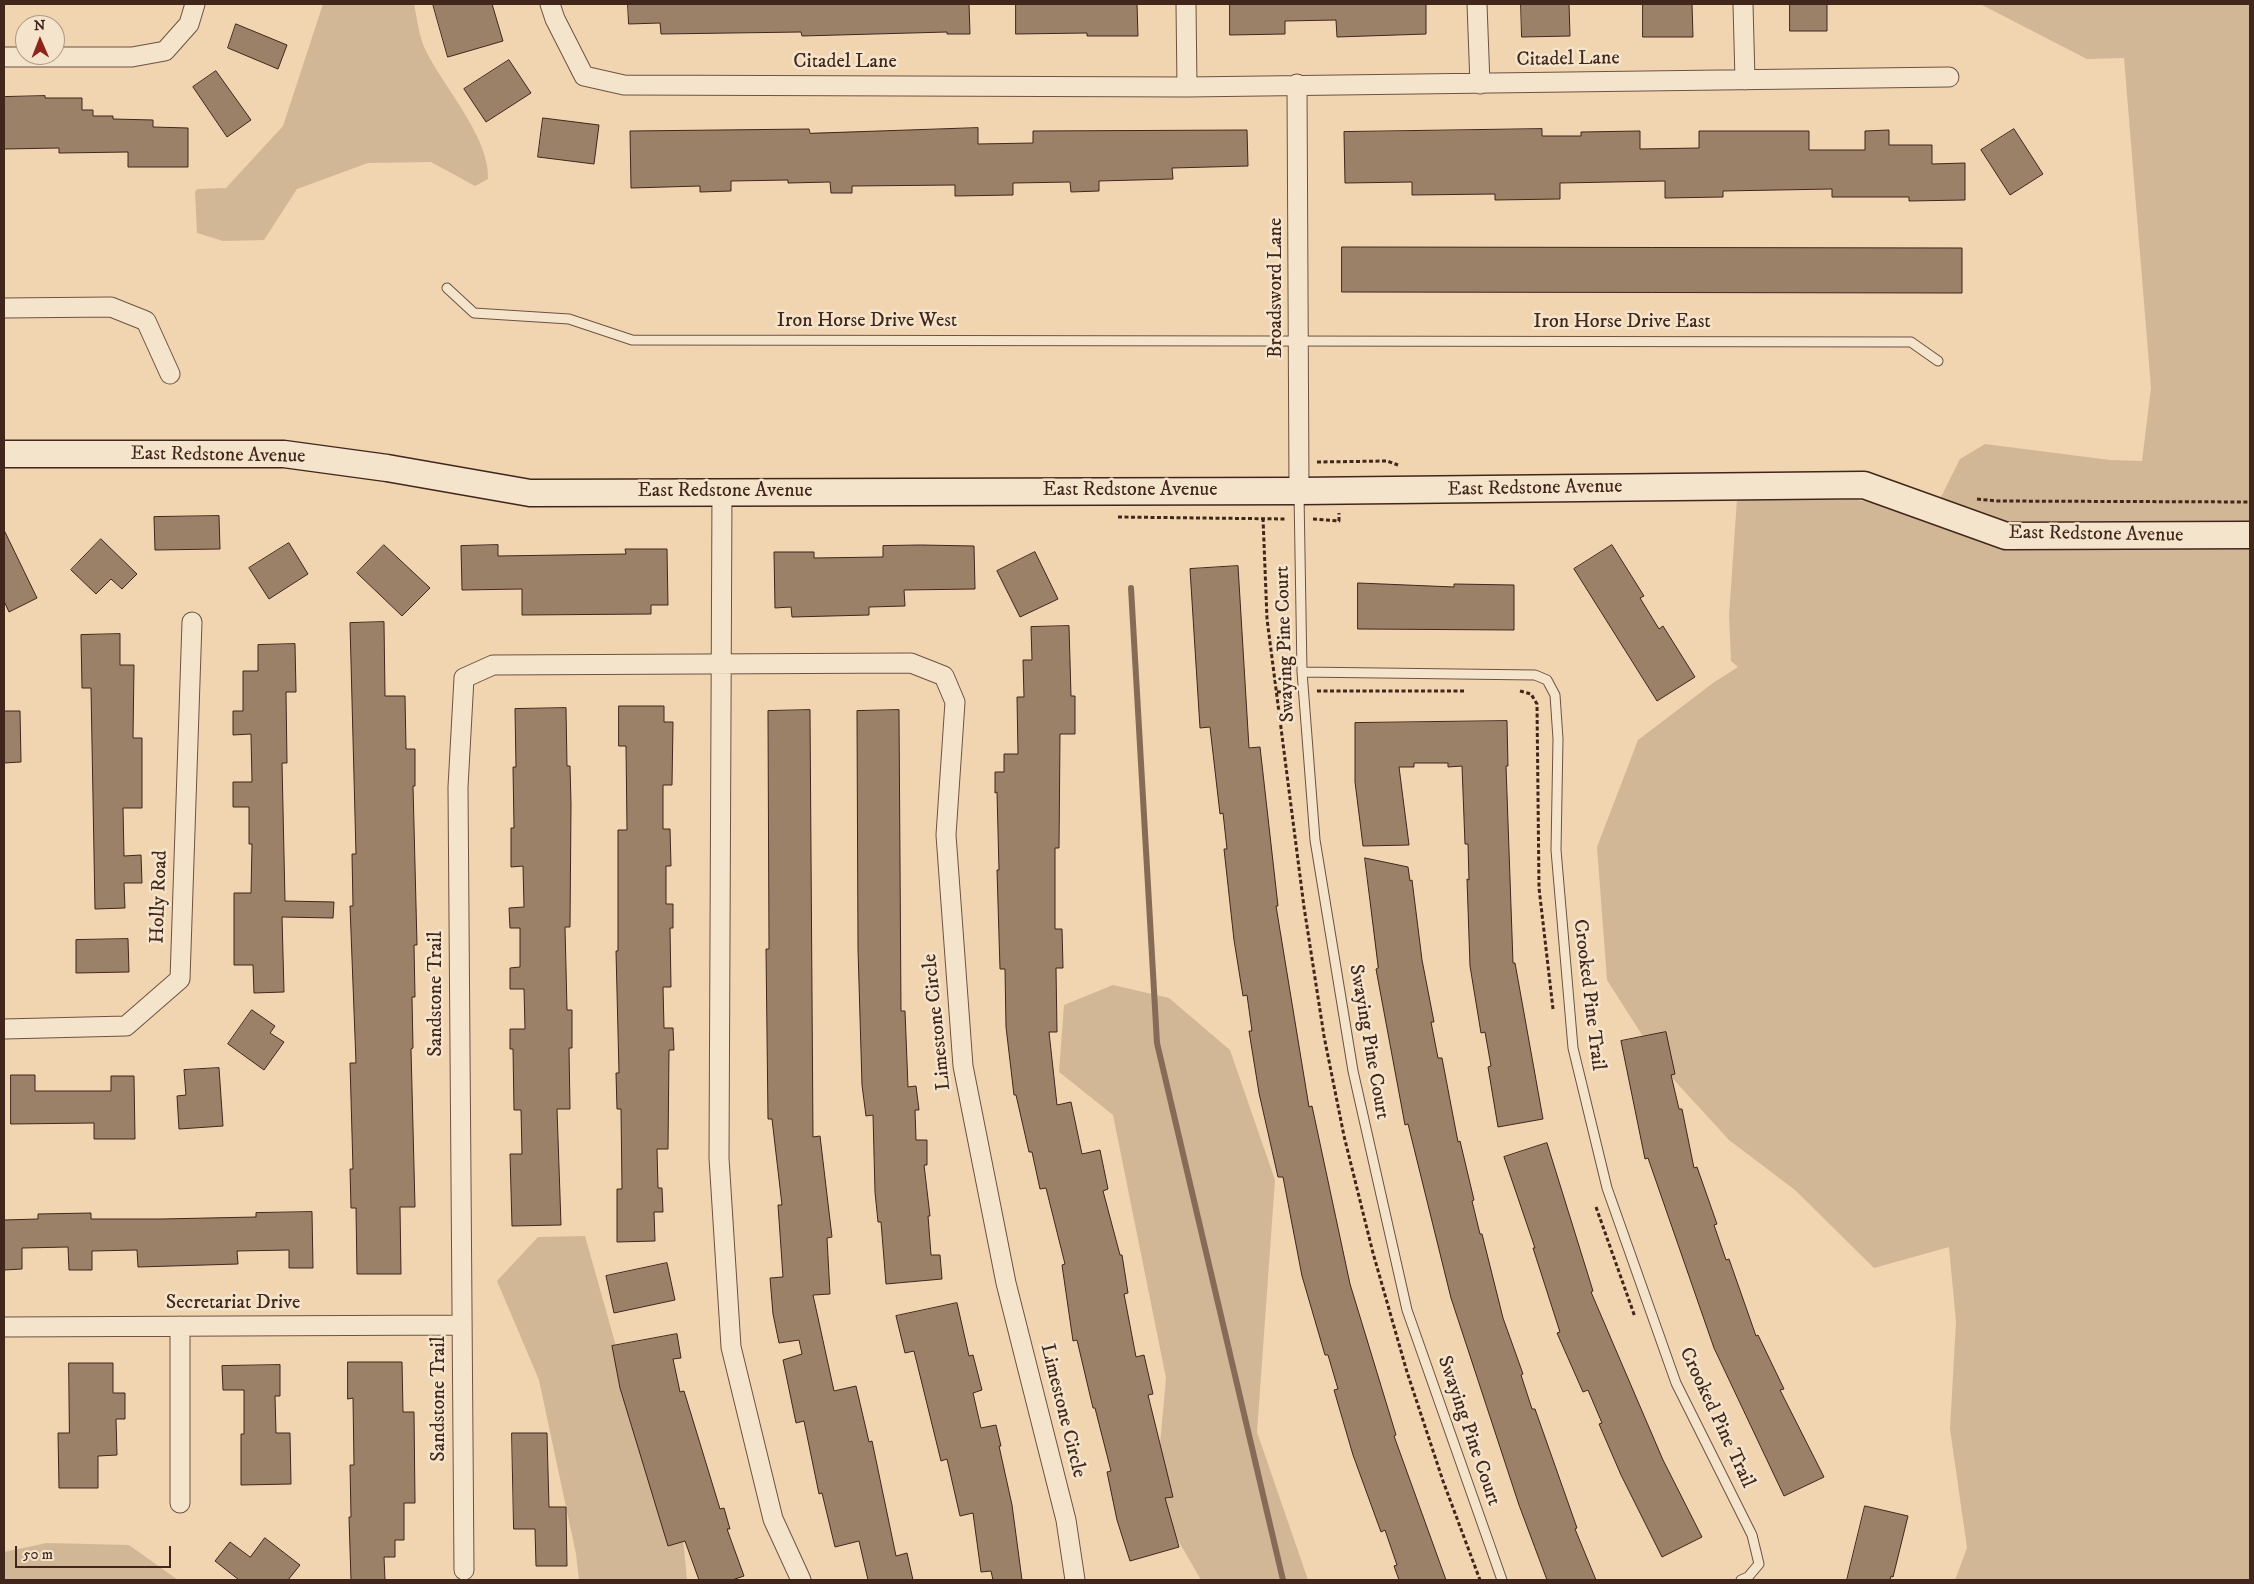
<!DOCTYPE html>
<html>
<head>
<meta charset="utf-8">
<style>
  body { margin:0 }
  #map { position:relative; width:2254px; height:1584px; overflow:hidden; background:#f0d5b0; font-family:"IM FELL DW Pica",serif }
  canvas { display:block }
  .frame { position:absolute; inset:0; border:5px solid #41261c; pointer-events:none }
  .north { position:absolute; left:15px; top:15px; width:50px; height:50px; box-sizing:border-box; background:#f5e4cc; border:1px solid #ad9886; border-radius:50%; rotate:359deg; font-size:14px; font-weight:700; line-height:20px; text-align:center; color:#41261c }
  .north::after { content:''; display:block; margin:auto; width:18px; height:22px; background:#8f2418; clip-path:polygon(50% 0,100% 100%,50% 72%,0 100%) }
  .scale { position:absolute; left:15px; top:1546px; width:156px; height:22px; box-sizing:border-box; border:2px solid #41261c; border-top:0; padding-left:6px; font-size:15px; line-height:18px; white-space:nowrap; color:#41261c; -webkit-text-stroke:4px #f5e4cc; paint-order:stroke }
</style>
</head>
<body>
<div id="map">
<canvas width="2254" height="1584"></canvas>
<div class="frame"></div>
<div class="north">N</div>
<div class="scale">50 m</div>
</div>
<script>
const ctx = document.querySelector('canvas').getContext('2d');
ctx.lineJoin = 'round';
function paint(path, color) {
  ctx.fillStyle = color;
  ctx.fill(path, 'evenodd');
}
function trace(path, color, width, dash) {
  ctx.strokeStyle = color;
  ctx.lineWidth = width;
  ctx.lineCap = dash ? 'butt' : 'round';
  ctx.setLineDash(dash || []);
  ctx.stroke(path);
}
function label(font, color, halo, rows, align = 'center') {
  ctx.font = font + ' "IM FELL DW Pica",serif';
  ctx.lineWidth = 5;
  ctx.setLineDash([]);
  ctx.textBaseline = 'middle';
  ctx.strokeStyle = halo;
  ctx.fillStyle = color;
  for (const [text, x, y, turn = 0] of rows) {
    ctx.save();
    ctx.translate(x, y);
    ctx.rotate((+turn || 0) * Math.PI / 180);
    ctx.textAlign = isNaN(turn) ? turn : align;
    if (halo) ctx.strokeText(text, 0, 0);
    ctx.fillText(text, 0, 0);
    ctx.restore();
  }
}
paint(new Path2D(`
  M323 4H414C417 18 419 36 425 49 443 87 490 137 488 179L475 186 431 162 368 163 297 189 264 240 223 241 197 233 195 192 197 189 226 188 283 126Z
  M1980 4H2250V523L2008 524 1940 499 1960 459 1985 444 2110 460 2142 461 2151 388 2124 58 2087 59Z
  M1737 499 1856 500 1880 503 1917 516 2250 547V1580H1955L1967 1548 1950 1429 1956 1322 1949 1247 1874 1268 1795 1190 1729 1140 1663 1068 1607 980 1597 847 1638 740 1713 683 1738 667 1731 661 1729 616Z
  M1113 985 1169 998 1230 1050 1275 1180 1257 1432 1308 1580H1201L1155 1500 1166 1378 1113 1115 1059 1072 1064 1005Z
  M585 1236 634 1410 681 1517 687 1580H579L576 1554 539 1380 497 1281 538 1237Z
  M47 1543 129 1545 178 1580H4V1552Z`), '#d2b797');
trace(new Path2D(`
  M1131 588 1157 1043 1283 1580`), '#866c57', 6);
const building = new Path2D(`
  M433 4H492L503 41 448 57Z
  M628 4H969L970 34H947V32L802 36 801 32 661 34 660 23 629 24Z
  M1016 4H1137L1138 36H1087V33L1016 34Z
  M1230 4H1426V34L1337 37 1336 20 1285 21V34L1230 35Z
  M1521 4H1569L1570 36 1522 37Z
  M1643 4H1692L1693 37H1643Z
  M1790 4H1827V31H1790Z
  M236 24 287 45 278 69 228 48Z
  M509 60 531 93 486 122 464 89Z
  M216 71 251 120 227 137 193 87Z
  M45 96V98H82V110H93V116H113V119L153 120V127L188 128V167H128V152L59 153V148L4 149V97Z
  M543 118 599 125 594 164 538 157Z
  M978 128V144L1033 143V131L1247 130 1248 166 1172 168 1173 179 1099 181V191L1071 192 1070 182 1013 183V195L955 196V185L852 186V193H831L830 182 788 183V180L731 181V191L700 192V186L631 188 630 131 809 129 810 133Z
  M1542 129V136H1581V132L1640 131V149L1699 148V131H1809V150H1865V131L1889 130V145H1932V164L1965 163V200L1909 201V197H1832V189L1723 191V197L1665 198V181L1560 183V199L1495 200V194L1412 195V182L1345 183 1344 132Z
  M2014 129 2043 174 2010 195 1981 150Z
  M1342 247 1962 248V293L1342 292Z
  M219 516 220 549 155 550 154 517Z
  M4 530 37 598 9 612 4 601Z
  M101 539 137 574 122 589 111 579 96 594 71 570Z
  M289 543 308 574 269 599 249 568Z
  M384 545 430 588 402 616 357 573Z
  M498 545V556L626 554 625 549H667L668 605H651V614L522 615V589L462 590 461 546Z
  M921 545 974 546 975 589 904 590 905 606 869 607V615L792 617 791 607 775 608 774 552H814V558L883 557V546Z
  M1612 545 1644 596 1640 598 1659 629 1663 626 1695 677 1657 701 1574 569Z
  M1035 552 1058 599 1020 617 997 571Z
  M1238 566 1249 748 1260 747 1278 906H1276L1309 1107 1312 1106 1350 1284 1396 1435 1394 1436 1446 1580H1399L1394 1566 1397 1565 1385 1530 1381 1532 1353 1455 1334 1390 1338 1389 1328 1355H1325L1302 1276 1283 1177H1278L1259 1093 1249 1031H1252L1247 995 1243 996 1234 940 1224 849H1227L1223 813 1220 814 1210 727 1200 728 1190 569Z
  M1358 583 1454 587V584L1514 585V630L1358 629Z
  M384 622 385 696H405L406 749H415V786H413L417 945H414L415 997H412L413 1048 411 1049 415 1207H400L401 1274H357L356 1208H351L350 1169H353L350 1063H356L350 906H353L352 854H356L350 623Z
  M1069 626 1071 696H1075V734H1060L1059 848H1055V929H1062L1063 968H1056L1057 1032H1049L1057 1105 1071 1102 1082 1154 1100 1150 1108 1189 1103 1191 1120 1255H1122L1128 1293 1124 1294 1136 1357 1144 1355 1153 1394 1148 1395 1173 1497 1165 1498 1179 1547 1130 1561 1117 1520 1107 1472 1111 1471 1095 1408H1093L1077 1340 1073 1341 1062 1265 1065 1264 1046 1188 1040 1189 1032 1152H1029L1016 1095H1014L1006 1027 1005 969H1000L997 870H999L997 792 995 793V772H1004V754H1018L1017 697H1024L1023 660H1032L1031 627Z
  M120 634V665H134L133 738H142V808H123L124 856 141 855 142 883H124L125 908 95 909 91 688H82L81 635Z
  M295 644 296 692H286L287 763H282L285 901 334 902 333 918 282 917 284 992 254 993 253 965H234V893H251L252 844H249V807H233V782H252L251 734 233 735V711H243V671H258V645Z
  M619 706H664V722H673L672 785H663V829H670L671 866H666V904H673V928H670L671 987H663L664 1028H673L674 1050H669L668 1149H657L658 1188H662L663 1212H654L655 1241 617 1242V1189H622L621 1109H617L616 1073H619L616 951H618V830H627L626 746H619Z
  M566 708 567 766H570L571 804 570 927H565L567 1010H572V1048H569L570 1109H557L561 1225 512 1226 510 1154H522L521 1110H514L513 1049H510V1029H525L524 989H510V968L520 967V928H510L509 908 524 907 523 866 511 867V828H514L513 767H516L515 709Z
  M810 710 813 1137 820 1136 832 1237 827 1238 830 1294 813 1295 834 1391 856 1386 869 1442 872 1441 896 1556 907 1553 913 1580H868L859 1541 835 1547 822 1493 819 1494 804 1421 796 1423 783 1360 802 1354 799 1340 779 1343 773 1314 770 1278 783 1277 778 1205H782L772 1119H768L766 949H769L768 711Z
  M899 710 901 1011H905L908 1087 916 1086 919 1110H915L916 1140H927V1165H924L930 1216H928L931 1255H940L942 1279 886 1284 881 1222H878L875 1192 873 1115 866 1116 862 1085 858 949 857 711Z
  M4 711H20L21 762 4 763Z
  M1507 721 1508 766H1506L1513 963H1515L1543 1119 1498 1127 1488 1067 1491 1066 1485 1032 1481 1033 1470 966 1467 879 1469 880 1468 844H1465L1462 766 1448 767V763H1414V767H1399L1409 845 1363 846 1355 782V723Z
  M1365 858 1408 867 1410 881 1412 880 1422 960 1434 1022H1431L1438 1058H1442L1458 1142 1460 1141 1474 1200 1472 1201 1480 1234H1482L1503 1318 1523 1374 1521 1375 1532 1409H1535L1577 1528 1575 1529 1596 1580H1547L1519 1505 1451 1298 1408 1124 1405 1125 1376 969 1378 968Z
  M128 939 129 972 76 973V940Z
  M252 1010 275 1026 270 1033 284 1042 264 1070 228 1044Z
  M1666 1032 1675 1074 1671 1075 1679 1109H1682L1694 1168 1697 1167 1717 1224 1714 1225 1726 1260 1729 1259 1756 1336 1758 1335 1784 1389 1780 1390 1824 1477 1784 1496 1714 1348 1648 1158 1645 1159 1621 1041Z
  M219 1068 223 1126 179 1129 177 1096 186 1095 184 1070Z
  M11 1075H35V1091H111V1076H134L135 1139H94V1123L11 1124Z
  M1547 1143 1593 1291 1591 1292 1663 1460 1702 1537 1662 1557 1621 1475 1599 1424 1602 1423 1588 1390 1583 1392 1557 1333 1560 1332 1533 1248H1535L1504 1157Z
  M312 1212 313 1268H289V1250L237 1251 238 1264 138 1267 137 1250 92 1251V1270H69L68 1247 22 1248V1269L4 1270V1220L38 1219V1214L91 1213V1219H161L256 1217V1213Z
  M667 1263 675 1300 614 1313 606 1276Z
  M957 1303 969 1356 973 1355 982 1390 973 1393 981 1428 996 1425 1001 1446H999L1012 1505 1022 1580H993L991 1571 981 1572 973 1513 960 1516 947 1459 941 1461 914 1351 905 1353 896 1316Z
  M677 1334 681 1358 673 1359 680 1392 684 1391 720 1509 724 1508 730 1529H727L744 1576 732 1580H699L685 1541 668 1546 620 1388 612 1346Z
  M348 1362H402L403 1412H414L415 1503H404V1540H395V1557H384L385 1580H351L349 1517H351L350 1465H354L353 1398 348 1399Z
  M69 1363H113V1393H125V1419H116L117 1455 98 1456V1488H59L58 1433H69Z
  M280 1365V1396H275L276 1433H290L291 1484 241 1485V1434H244V1390H223L222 1366Z
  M512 1433H547L549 1507H566L567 1566H536L535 1529H514Z
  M1865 1506 1908 1516 1893 1577 1891 1576 1890 1580H1847Z
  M265 1538 300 1565 288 1580H239L215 1561 230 1542 250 1557Z`);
paint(building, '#9c8169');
trace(building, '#41261c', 1);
const lane = new Path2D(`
  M447 288 474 313 569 319 632 340 1911 342 1938 361
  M1299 494 1302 672 1315 840 1353 1071 1407 1310 1502 1580
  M1302 672 1535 675 1547 680 1555 695 1558 739 1556 850 1573 1048 1607 1188 1676 1383 1752 1535 1759 1564 1748 1577 1741 1580`);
const street = new Path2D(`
  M550 4 555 19 584 76 624 85 1187 87 1949 77
  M1186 4 1187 87
  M1477 4 1480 84
  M1743 4 1745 80
  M4 57H132L165 51 189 24 195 4
  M1297 84 1299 491
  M4 308 111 307 146 321 170 374
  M722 491 719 1158 731 1347 773 1519 801 1580
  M4 1029 126 1026 180 979 192 622
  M4 1327 462 1325
  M180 1503V1326
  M464 1570 458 787 464 678 493 665 911 663 944 676 955 702 946 835 963 1066 1006 1283 1066 1520 1075 1580`);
const secondary = new Path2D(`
  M4 454H284L387 468 530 493 1299 491 1864 485 2006 536 2250 535`);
trace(lane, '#6d5241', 11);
trace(street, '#6d5241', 21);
trace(secondary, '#41261c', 29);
trace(new Path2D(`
  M1317 462 1387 461 1398 465
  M1977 499 1996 501 2250 502
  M1118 517 1286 519
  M1263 518 1267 619 1304 907 1324 1036 1344 1136 1373 1253 1407 1372 1443 1481 1480 1580
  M1313 519 1339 521V513
  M1317 691H1464
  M1520 691 1531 694 1537 704 1539 888 1553 1009
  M1277 692 1289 691
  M1596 1207 1635 1317`), '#41261c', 3, [4, 2.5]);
trace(lane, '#f5e4cc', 9);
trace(street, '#f5e4cc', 19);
trace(secondary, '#f5e4cc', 26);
label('20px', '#41261c', '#f5e4cc', [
  ["Citadel Lane",1568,60,-1],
  ["Citadel Lane",845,63],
  ["Broadsword Lane",1277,288,-90],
  ["Iron Horse Drive West",867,322],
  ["Iron Horse Drive East",1622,323],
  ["East Redstone Avenue",218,456,1],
  ["East Redstone Avenue",1535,489,-1],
  ["East Redstone Avenue",1130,491],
  ["East Redstone Avenue",725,492],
  ["East Redstone Avenue",2096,535,1],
  ["Swaying Pine Court",1286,644,-92],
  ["Holly Road",160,897,-88],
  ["Sandstone Trail",437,994,-90],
  ["Crooked Pine Trail",1588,995,83],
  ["Limestone Circle",938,1022,-96],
  ["Swaying Pine Court",1368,1042,80],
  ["Secretariat Drive",233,1304],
  ["Sandstone Trail",440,1399,-90],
  ["Limestone Circle",1062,1411,76],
  ["Crooked Pine Trail",1716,1418,65],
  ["Swaying Pine Court",1468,1431,71]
]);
</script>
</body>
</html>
